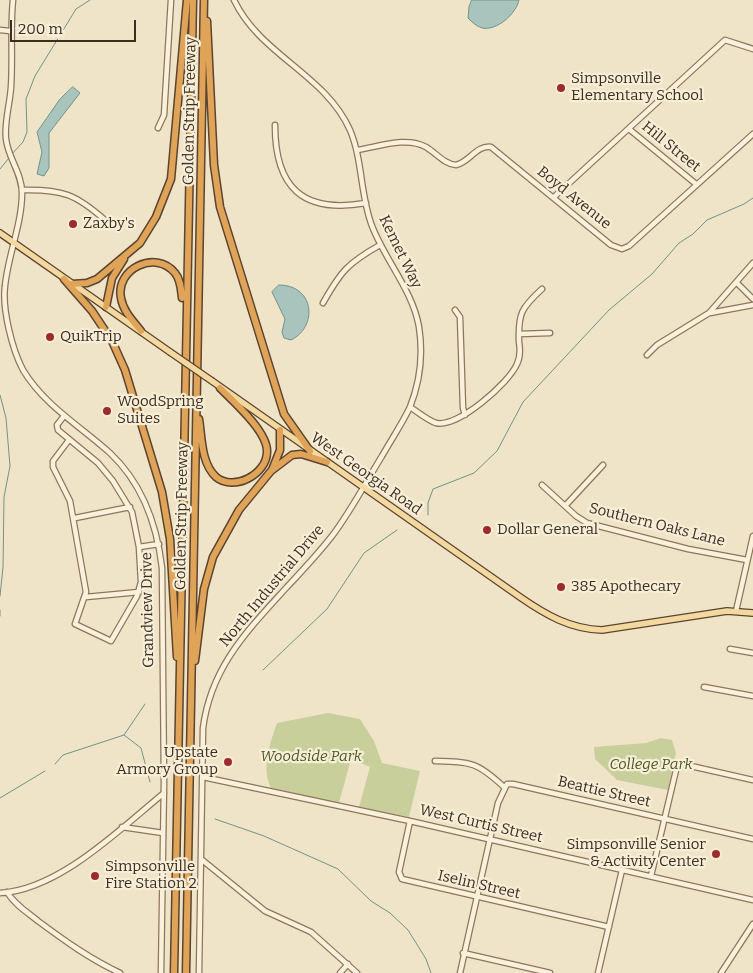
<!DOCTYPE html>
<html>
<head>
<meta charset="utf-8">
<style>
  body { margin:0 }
  #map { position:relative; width:753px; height:973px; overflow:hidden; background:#f0e4c8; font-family:Bitter,serif }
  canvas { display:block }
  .scale { position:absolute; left:10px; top:20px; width:126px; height:22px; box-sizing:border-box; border:2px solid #3d2e20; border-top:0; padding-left:6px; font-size:15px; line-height:18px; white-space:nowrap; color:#3d2e20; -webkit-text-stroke:4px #f7eed8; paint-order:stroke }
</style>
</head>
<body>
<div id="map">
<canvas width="753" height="973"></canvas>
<div class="scale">200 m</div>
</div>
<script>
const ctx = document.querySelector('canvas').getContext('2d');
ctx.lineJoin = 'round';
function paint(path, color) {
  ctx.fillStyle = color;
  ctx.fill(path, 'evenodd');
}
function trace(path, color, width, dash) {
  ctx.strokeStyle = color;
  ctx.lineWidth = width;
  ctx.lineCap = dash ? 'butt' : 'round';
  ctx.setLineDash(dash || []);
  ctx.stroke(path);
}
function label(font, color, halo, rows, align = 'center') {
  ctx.font = font + ' Bitter,serif';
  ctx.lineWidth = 4.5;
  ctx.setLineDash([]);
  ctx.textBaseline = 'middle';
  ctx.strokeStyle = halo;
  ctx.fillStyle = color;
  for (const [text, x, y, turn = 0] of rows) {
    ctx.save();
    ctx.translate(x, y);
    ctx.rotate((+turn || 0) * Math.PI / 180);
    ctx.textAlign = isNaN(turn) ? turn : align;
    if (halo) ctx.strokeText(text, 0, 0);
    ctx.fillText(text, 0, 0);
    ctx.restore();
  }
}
paint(new Path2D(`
  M328 713 360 719 374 741 382 763 420 771 409 817 359 807 370 767 351 759 339 803 271 788C261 768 270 743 277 723Z
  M661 738 672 740 676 753 668 790 617 780 595 759 594 747 646 743Z`), '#c9cf9b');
const water = new Path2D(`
  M472 0H519C516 14 497 31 482 28 476 26 472 22 468 18L469 7Z
  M73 87 80 93 49 133V168L44 176 37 174 42 152 37 132 60 99Z
  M279 285C315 285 318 327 291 340L284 338 282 332 285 319 272 292Z`);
paint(water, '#a9c4bc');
trace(water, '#6f938a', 1);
trace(new Path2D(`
  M11 155 23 142 27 132 26 99 35 76 76 9 90 0
  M0 169 9 158
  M0 395 6 418 10 466 4 497 3 567 0 596
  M428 515V503L433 489 474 473 497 451 523 402 609 310 652 274 679 243 693 234 707 220 744 204 753 198
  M0 610V616
  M263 670 327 609 364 553 397 530
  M124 735 141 748 150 782
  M55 764 63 755 124 735 145 704
  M0 798 45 771
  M215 819 264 836 338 869 371 901 390 913 408 930 426 959 431 973`), '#6f938a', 1);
const minor = new Path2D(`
  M13 0C10 29 13 57 11 87 10 104 4 122 6 139 8 158 22 173 22 193 22 224 8 255 5 286 2 309 12 349 23 370 44 405 80 426 110 453 142 483 157 525 162 568L164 783 161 973
  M0 30 10 31
  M275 125C275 188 303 214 366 203
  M158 128 164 115 171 0
  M629 129 696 184
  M357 150C378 147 406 136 426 147 436 153 444 164 456 165 470 162 476 145 491 147L611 245 622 249 629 246 753 134
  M22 190C62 189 76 194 106 221
  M554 197 725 40 753 49
  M737 283 753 299
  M323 303C341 271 348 263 380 245
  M455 310 460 317 463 408 465 415
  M710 313 753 305
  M519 334 550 333
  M647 355 657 345 709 313 753 263
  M410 407C418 412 427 420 436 423 458 428 509 383 517 364 520 358 520 348 519 342 518 314 521 308 542 289
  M64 416 57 425 58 430 98 463 113 481 132 512 139 547 141 582 137 596 111 641 75 624 86 592 70 501 53 467V461L69 440
  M542 485 576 516 587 523 688 549 747 560
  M565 506 603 465
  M75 518 130 507
  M139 547 159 544
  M86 597 139 592
  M736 611 753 536
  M730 649 753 653
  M704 687 753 696
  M435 761C472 762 477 762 504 787
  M203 777 410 821 753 900
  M410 821 399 872 402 879 609 927
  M122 827 163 833
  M201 859 265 911 311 932 357 973
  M651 876 677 766 682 764 753 780
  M7 892C15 905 27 912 38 921 65 941 90 959 120 973
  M0 893C59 890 120 829 164 793
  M463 953 550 973
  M199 973 203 728C211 667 247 631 287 587 302 571 318 554 332 536 351 511 366 482 382 456 391 440 402 424 410 407 420 382 423 353 419 327 413 291 385 260 372 226 360 195 363 161 350 130 325 74 260 55 234 0
  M340 973 348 964
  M460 973 498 803 507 784H513L753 839
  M598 973 622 870
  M721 973 753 924`);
const major = new Path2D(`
  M0 233 170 352
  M212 381 520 597C546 615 570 629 602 630L727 611 753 613`);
const highway = new Path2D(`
  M207 21 214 165 220 207 284 414 310 451
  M64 279 92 311 112 341 125 370 162 492 170 539 177 657
  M72 284 87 283 97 279 140 243 156 217 171 179 187 0
  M106 307 112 278 124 259
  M141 331C133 321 123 311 121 298 115 269 156 249 175 273 181 280 181 290 182 298
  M199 419C202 438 201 463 216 477 234 492 267 474 267 452 268 432 234 402 220 388
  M272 470 280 450V430
  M195 661 204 589 213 557 239 510 271 471 292 455 301 454 327 462
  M174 973 193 0
  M186 973 204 0`);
trace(minor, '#8d765c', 7);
trace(major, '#5b4430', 8);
trace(highway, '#5b4430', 9);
trace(minor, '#faf1dc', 4.5);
trace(major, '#f3d9a0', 5.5);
trace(highway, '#e0a458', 6);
const majorBridge = new Path2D(`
  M170 352 212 381`);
trace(majorBridge, '#5b4430', 8, []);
trace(majorBridge, '#f3d9a0', 5.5);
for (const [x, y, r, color] of [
  [561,88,5,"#9e2a2b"],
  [73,224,5,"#9e2a2b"],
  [50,337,5,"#9e2a2b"],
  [107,411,5,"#9e2a2b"],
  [487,530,5,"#9e2a2b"],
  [561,587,5,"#9e2a2b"],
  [228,762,5,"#9e2a2b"],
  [716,854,5,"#9e2a2b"],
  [95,876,5,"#9e2a2b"]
]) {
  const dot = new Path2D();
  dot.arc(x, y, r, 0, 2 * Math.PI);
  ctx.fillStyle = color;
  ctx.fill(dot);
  trace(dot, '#f7eed8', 2);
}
label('15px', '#3d2e20', '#f7eed8', [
  ["Simpsonville",571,79],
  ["Elementary School",571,96],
  ["Zaxby's",83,224],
  ["QuikTrip",60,337],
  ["WoodSpring",117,402],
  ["Suites",117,419],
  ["Dollar General",497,530],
  ["385 Apothecary",571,587],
  ["Upstate",218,753,"right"],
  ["Armory Group",218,770,"right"],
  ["Simpsonville Senior",706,845,"right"],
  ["& Activity Center",706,862,"right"],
  ["Simpsonville",105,867],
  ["Fire Station 2",105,884]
], 'left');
label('15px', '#3d2e20', '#f7eed8', [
  ["Golden Strip Freeway",190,111,-89],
  ["Hill Street",671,147,39],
  ["Boyd Avenue",574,198,39],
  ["Kemet Way",400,252,64],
  ["West Georgia Road",366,474,35],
  ["Golden Strip Freeway",182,516,-89],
  ["Southern Oaks Lane",657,525,14],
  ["North Industrial Drive",272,586,-50],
  ["Grandview Drive",148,610,-91],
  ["Beattie Street",604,792,13],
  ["West Curtis Street",481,824,13],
  ["Iselin Street",479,885,13]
]);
label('italic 15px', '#4d5a26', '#f7eed8', [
  ["Woodside Park",311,757],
  ["College Park",651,765]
]);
</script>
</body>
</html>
